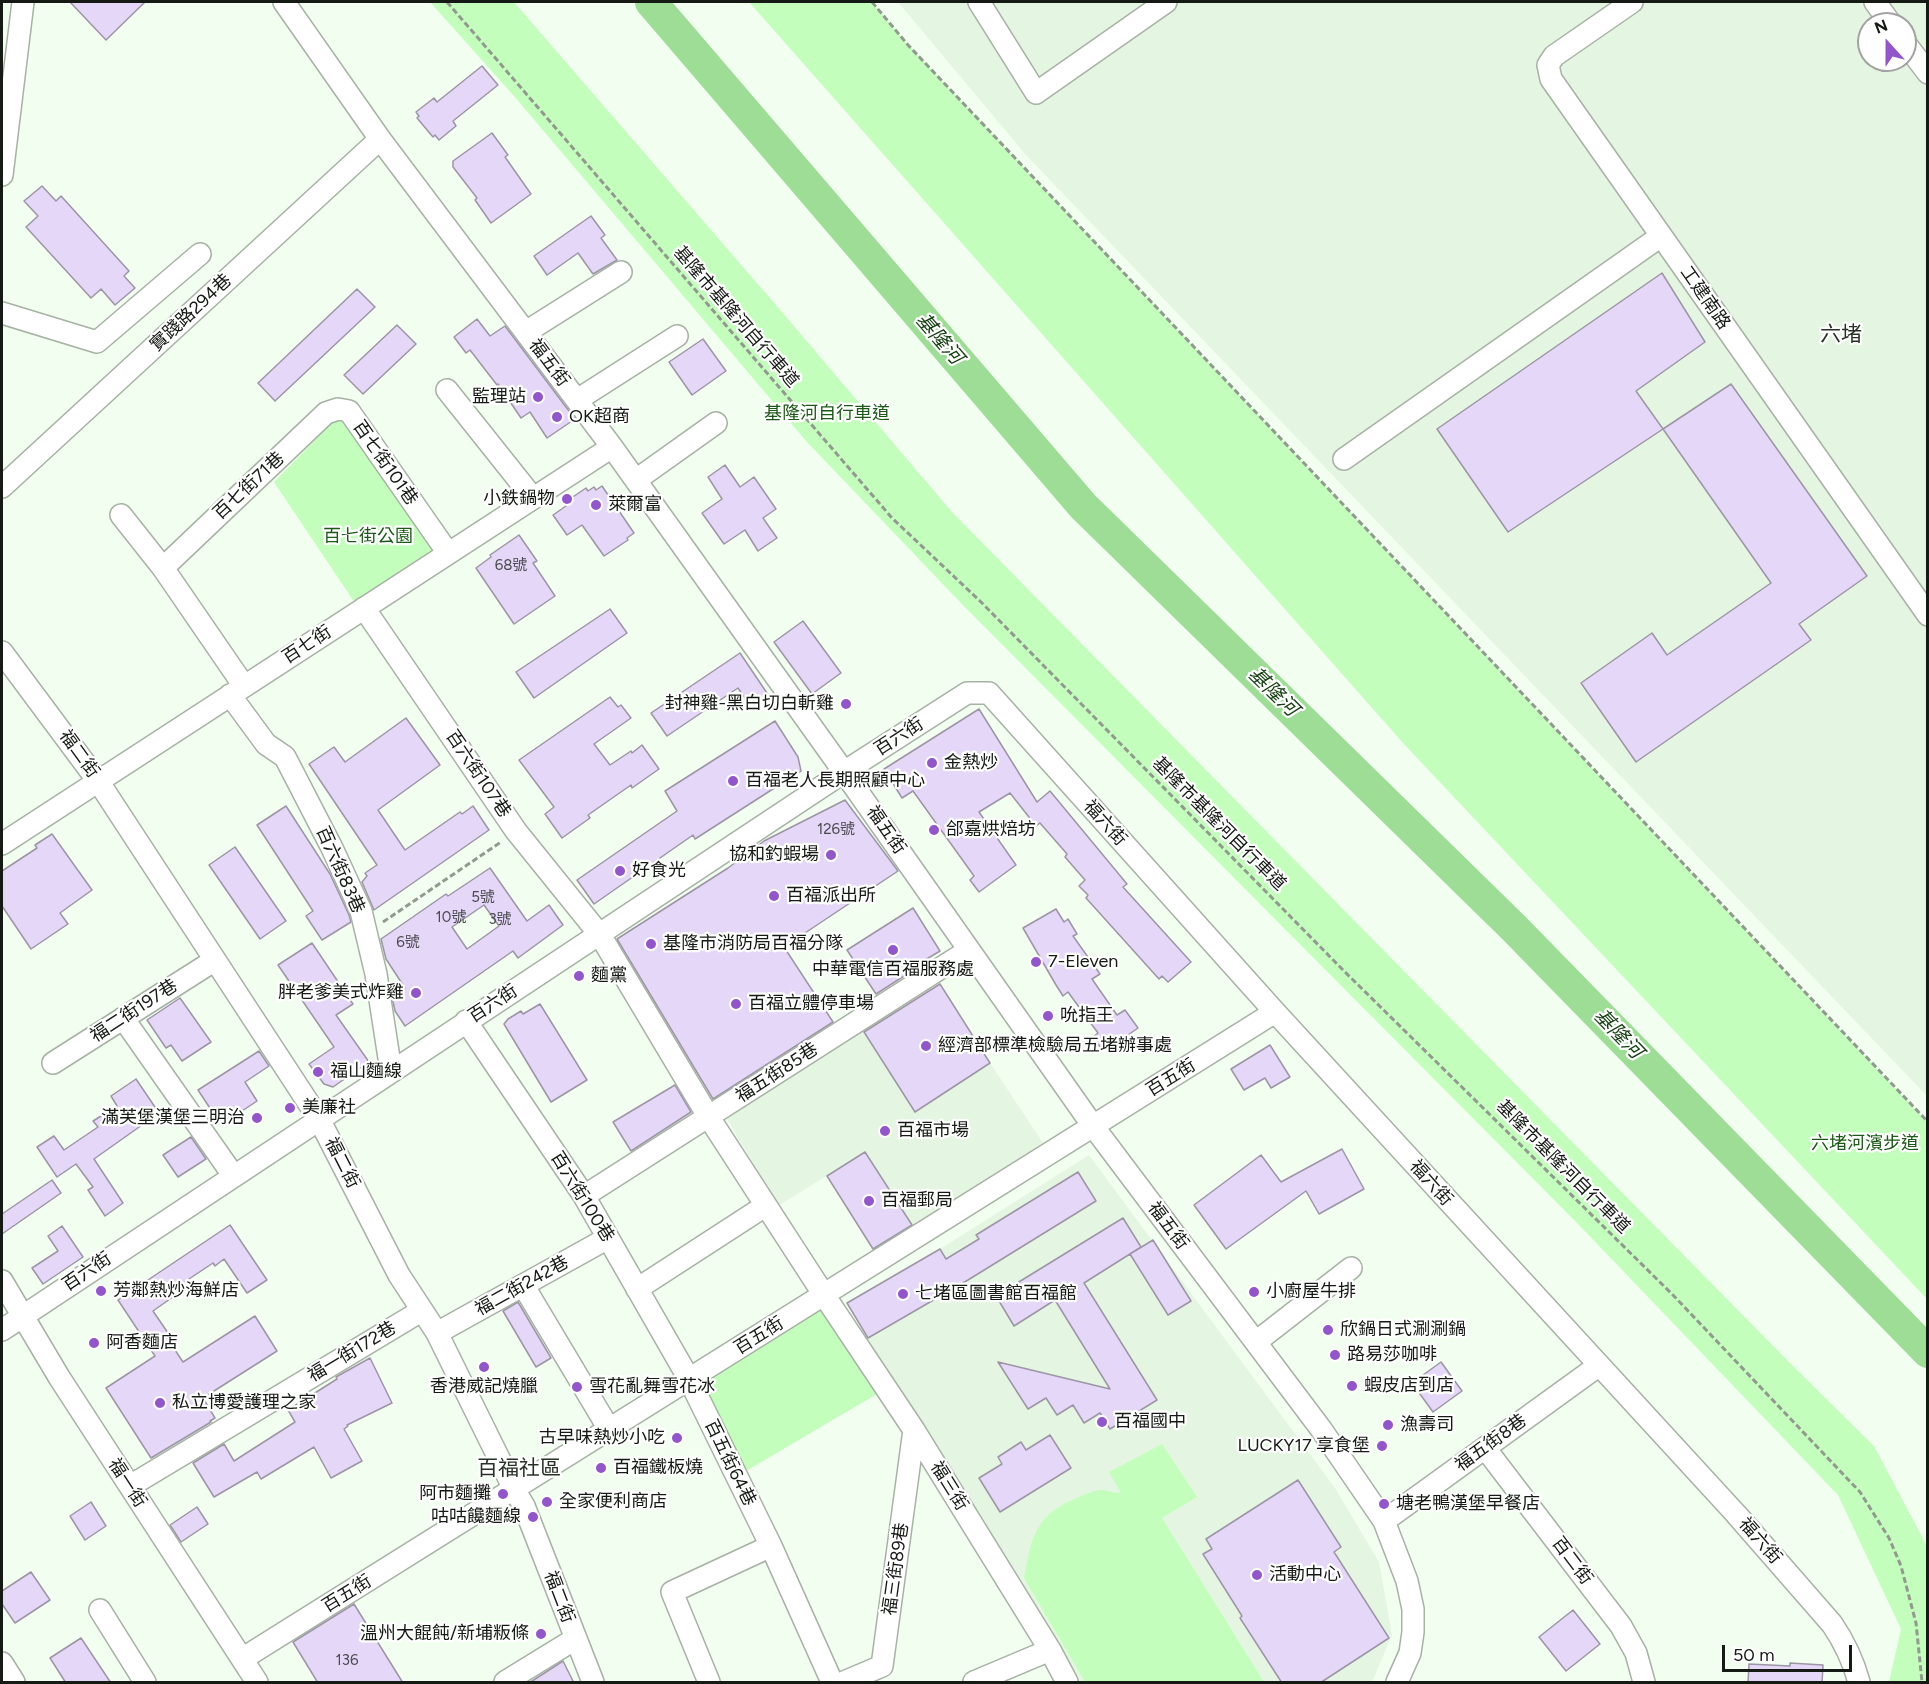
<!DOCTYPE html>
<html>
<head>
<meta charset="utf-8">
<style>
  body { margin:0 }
  #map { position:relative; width:1929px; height:1684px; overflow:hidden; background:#f2fef0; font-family:Figtree,sans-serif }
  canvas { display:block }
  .frame { position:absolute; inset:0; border:3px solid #161a15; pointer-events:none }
  .north { position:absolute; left:1857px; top:12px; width:60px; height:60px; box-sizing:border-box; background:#fff; border:2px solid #a2a3a1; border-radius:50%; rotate:339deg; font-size:16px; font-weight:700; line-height:24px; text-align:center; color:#161a15 }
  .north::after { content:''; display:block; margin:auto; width:21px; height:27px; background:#9255cc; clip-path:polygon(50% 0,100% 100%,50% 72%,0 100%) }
  .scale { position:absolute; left:1722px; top:1645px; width:130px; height:27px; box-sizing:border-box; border:3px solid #161a15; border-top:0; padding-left:8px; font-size:18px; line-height:21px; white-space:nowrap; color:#161a15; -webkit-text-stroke:4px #fff; paint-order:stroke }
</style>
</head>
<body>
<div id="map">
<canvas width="1929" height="1684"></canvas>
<div class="frame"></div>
<div class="north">N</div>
<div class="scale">50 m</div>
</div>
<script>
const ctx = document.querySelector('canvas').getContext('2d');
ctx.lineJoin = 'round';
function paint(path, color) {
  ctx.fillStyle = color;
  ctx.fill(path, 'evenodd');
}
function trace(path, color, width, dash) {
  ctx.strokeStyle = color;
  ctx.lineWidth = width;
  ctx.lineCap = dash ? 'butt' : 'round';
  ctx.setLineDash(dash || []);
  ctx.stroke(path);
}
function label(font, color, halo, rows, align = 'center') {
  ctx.font = font + ' Figtree,"Noto Sans TC",sans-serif';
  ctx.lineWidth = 4.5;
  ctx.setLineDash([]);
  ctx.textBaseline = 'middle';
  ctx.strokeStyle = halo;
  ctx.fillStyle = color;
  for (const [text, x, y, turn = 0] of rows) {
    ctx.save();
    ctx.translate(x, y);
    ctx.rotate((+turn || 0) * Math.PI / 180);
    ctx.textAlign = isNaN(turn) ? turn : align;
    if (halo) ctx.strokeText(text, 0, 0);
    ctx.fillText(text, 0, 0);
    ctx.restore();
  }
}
paint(new Path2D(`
  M898 2H1927V1096L1026 155ZM1869 24H1905V60H1869Z
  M861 1028 914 1111 990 1063 1043 1143 912 1226 865 1152 778 1206 727 1119Z
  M1089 1155 1335 1488 1379 1562 1392 1635 1372 1682H1076L867 1338 960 1284 940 1249Z`), '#e4f6e1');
paint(new Path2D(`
  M430 2H514L782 312 952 512 1790 1363 1874 1446 1927 1546V1682H1889L1901 1629 1838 1495 1578 1224 959 601 807 442 514 96Z
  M749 2H872L908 45 1927 1122V1299L1403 743Z
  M340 415 435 549 355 603 274 482Z
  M824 1295 882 1391 736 1477 689 1379Z
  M1162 1444 1197 1497 1162 1518 1264 1682H1085L1024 1578C1031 1540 1034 1517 1072 1500 1082 1496 1092 1490 1103 1490 1109 1491 1115 1493 1121 1493L1109 1472Z`), '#c4febd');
trace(new Path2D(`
  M651 2 1083 506 1515 929 1928 1352`), '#9ddd96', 32);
const building = new Path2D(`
  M70 2H145L106 40Z
  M482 66 498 85 453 121 456 126 439 140 435 135 433 137 417 118 419 116 416 112 434 98 437 102Z
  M492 133 508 155 505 157 531 194 491 223 475 200 477 198 453 167V161Z
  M42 186 56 201 61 196 129 271 124 276 135 288 115 305 101 289 91 298 26 227 38 216 24 201Z
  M591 216 605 235 601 238 617 260 593 274 578 253 547 275 534 256Z
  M1662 273 1705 342 1636 391 1663 429 1508 532 1437 429Z
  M357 289 375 307 275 401 258 383Z
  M477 319 490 336 505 326 575 419 547 438 530 412 521 418 498 384 497 385 470 350 466 353 454 337Z
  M397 325 416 344 363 394 344 375Z
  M703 339 726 371 692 395 669 362Z
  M1731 384 1867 576 1799 624 1811 640 1636 762 1581 683 1652 633 1667 655 1771 583 1663 429Z
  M725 465 740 487 754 477 776 509 763 518 777 538 758 551 745 530 724 544 702 513 722 499 708 477Z
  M602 486 634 533 627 538 628 540 604 556 582 525 567 535 553 515 566 506 564 503 586 488 588 491 594 487 596 490Z
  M519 535 537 561 533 563 555 596 514 624 476 568 491 557 490 555Z
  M610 609 627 633 534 698 516 672Z
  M803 621 841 673 812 694 774 642Z
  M740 653 769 696 751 707 738 688 667 736 651 713Z
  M610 697 618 707 621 705 631 718 594 744 610 765 631 751 632 753 642 745 659 769 632 788 631 785 588 815 590 818 562 838 545 814 554 807 519 760Z
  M979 709 1037 802 1050 791 1127 884 1123 887 1191 962 1168 982 1162 976 1159 979 1086 898 1088 895 1079 886 1085 880 1065 857 1067 854 1040 823 1036 826 1010 793 979 812 1016 865 979 892 970 880 974 876 913 791 902 798 884 769Z
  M406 718 440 765 378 810 405 850 460 812 462 814 473 806 489 830 374 910 362 882 367 876 365 873 377 865 309 764 334 747 345 762Z
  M775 721 798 757 801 771 695 839 693 835 594 904 577 880 677 811 665 791Z
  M845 800 898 871 784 947 833 1022 713 1099 617 939 728 868 764 841Z
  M286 806 330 874 349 915 351 922 322 940 306 916 313 911 257 825Z
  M52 834 92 890 60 913 68 924 31 949 2 906V871L37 848 35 845Z
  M235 847 286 921 260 939 209 865Z
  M490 868 527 921 549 905 563 925 518 958 513 951 405 1026 395 1011 392 997 405 988 386 959 381 939 446 894 448 896ZM484 905 499 926 467 949 452 927Z
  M913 908 940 951 925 960 926 962 876 994 847 950Z
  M1056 909 1064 922 1068 919 1077 934 1073 936 1100 974 1092 979 1117 1015 1125 1010 1138 1028 1108 1049 1105 1045 1101 1048 1093 1037 1098 1033 1068 992 1063 996 1056 985 1023 928Z
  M312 943 353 1004 336 1015 369 1062 333 1087 324 1084 309 1064 334 1047 278 965Z
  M940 984 990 1063 915 1112 864 1032Z
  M180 998 211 1042 182 1061 171 1045 166 1048 147 1020Z
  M540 1004 587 1080 551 1102 504 1024 508 1019 521 1011 523 1014Z
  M1270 1045 1290 1077 1271 1088 1265 1078 1244 1090 1231 1069Z
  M259 1051 269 1066 245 1082 257 1101 221 1125 198 1090Z
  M136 1079 159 1113 94 1159 123 1203 105 1216 88 1190 93 1187 76 1164 57 1177 37 1147 54 1136 64 1150 98 1127 93 1121 117 1106 111 1096Z
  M675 1085 691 1112 631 1151 613 1122Z
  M191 1137 206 1159 178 1177 163 1155Z
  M1342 1149 1364 1189 1319 1214 1306 1191 1226 1249 1194 1205 1261 1155 1281 1182Z
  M865 1152 912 1225 873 1249 827 1176Z
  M1078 1172 1096 1201 968 1280 868 1338 847 1303 940 1249 946 1259 979 1239 976 1235Z
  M52 1180 61 1193 2 1234V1214Z
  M1123 1218 1141 1247 1084 1283 1157 1400 1110 1429 1100 1413 1084 1423 1073 1405 1057 1415 1046 1398 1028 1409 998 1362 1110 1389 1055 1300 1014 1326 996 1296Z
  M230 1225 267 1280 247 1293 224 1259 215 1266 213 1263 177 1287 180 1292 153 1311 168 1333 165 1335 183 1362 255 1316 277 1351 203 1398 215 1418 210 1421 211 1422 151 1458 106 1388 155 1356 118 1300Z
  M62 1226 83 1257 43 1284 32 1268 58 1251 48 1236Z
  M1153 1240 1191 1301 1168 1315 1130 1254Z
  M518 1302 551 1358 536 1367 503 1311Z
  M370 1358 392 1403 347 1425 348 1426 344 1429 362 1461 331 1478 314 1447 261 1479 257 1472 214 1497 193 1463 224 1444 234 1461 295 1422 288 1410 337 1379 336 1377Z
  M1441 1362 1462 1391 1433 1412 1412 1383Z
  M1050 1435 1071 1468 1000 1512 979 1478 1002 1464 998 1457 1021 1442 1026 1450Z
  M1298 1480 1341 1547 1334 1552 1389 1638 1320 1683H1282L1240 1618 1242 1616 1203 1554 1212 1549 1206 1539Z
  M91 1502 106 1526 85 1540 70 1516Z
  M197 1507 208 1524 181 1542 170 1525Z
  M31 1572 50 1600 15 1623 2 1604V1591Z
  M354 1604 403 1683H318L293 1642Z
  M1573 1610 1600 1644 1566 1671 1539 1637Z
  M81 1638 111 1683H66L50 1658Z
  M563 1661 574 1683H529Z
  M1790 1663 1823 1665 1822 1683H1748L1749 1664 1790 1666Z`);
paint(building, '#e5d7f8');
trace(building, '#9c95a5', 1.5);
const minor = new Path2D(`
  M284 2 380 139 612 447 844 772 1093 1126 1321 1429 1384 1521 1407 1581 1413 1609V1632L1410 1653 1397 1682
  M979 2 1036 93 1166 2
  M1632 2 1554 56 1548 65 1551 79 1928 615
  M1875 2 1891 24
  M1905 43 1928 73
  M2 175 23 2
  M2 313 97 342 200 254
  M526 332 621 272
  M447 390 533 498
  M577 400 677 336
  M1344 459 1661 236
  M636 480 716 423
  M2 487 380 139
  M121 515 163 568 244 686
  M163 568 326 413 338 409 349 411 448 553
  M364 608 516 831 600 935 708 1116 824 1295 914 1430 1050 1650 1067 1682
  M2 652 98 781 319 1119 399 1275 437 1333 514 1489 524 1506 593 1682
  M230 695 266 744 285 757 332 848 361 911 376 974 391 1071
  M2 844 612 447
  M123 1018 233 1175
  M466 1021 584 1196 689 1379 771 1546 832 1682
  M53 1063 215 960
  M584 1196 969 950
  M2 1281 59 1377 257 1682
  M523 1285 609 1429
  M637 1289 765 1206
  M2 1330 844 772 967 693H989L1275 1012 1736 1514 1832 1624C1845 1643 1853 1660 1859 1682
  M437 1333 608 1238
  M1256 1342 1351 1268
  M1485 1448 1621 1626 1636 1653 1644 1682
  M130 1486 421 1311
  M1384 1521 1598 1366
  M100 1610 145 1682
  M242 1659 1275 1012
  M2 1663 14 1682
  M505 1682 575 1639
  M709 1682 672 1592 771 1546
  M844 1682 882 1666 914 1430
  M974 1682 1050 1650`);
trace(minor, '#a6b2a4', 24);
trace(new Path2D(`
  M447 2 892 518 981 602 1344 971 1672 1294 1860 1492 1889 1538 1901 1566 1916 1623 1922 1682
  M872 2 908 45 1928 1122
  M383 922 501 842`), '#929a90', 3, [6, 3]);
trace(minor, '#fff', 21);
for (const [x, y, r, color] of [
  [538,397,6,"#9255cc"],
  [557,417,6,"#9255cc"],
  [567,499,6,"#9255cc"],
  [596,505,6,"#9255cc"],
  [846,704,6,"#9255cc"],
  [932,763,6,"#9255cc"],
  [733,781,6,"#9255cc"],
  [934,830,6,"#9255cc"],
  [831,855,6,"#9255cc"],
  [620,871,6,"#9255cc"],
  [774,896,6,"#9255cc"],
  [651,944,6,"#9255cc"],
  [893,950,6,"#9255cc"],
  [1036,962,6,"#9255cc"],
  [579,976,6,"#9255cc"],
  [416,993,6,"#9255cc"],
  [736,1004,6,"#9255cc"],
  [1048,1016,6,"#9255cc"],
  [926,1046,6,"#9255cc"],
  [318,1072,6,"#9255cc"],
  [290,1108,6,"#9255cc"],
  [257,1118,6,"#9255cc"],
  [885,1131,6,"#9255cc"],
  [869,1201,6,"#9255cc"],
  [101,1291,6,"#9255cc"],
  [1254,1292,6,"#9255cc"],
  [903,1294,6,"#9255cc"],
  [1328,1330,6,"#9255cc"],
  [94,1343,6,"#9255cc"],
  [1335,1355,6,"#9255cc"],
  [484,1367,6,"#9255cc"],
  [1352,1386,6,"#9255cc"],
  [577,1387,6,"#9255cc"],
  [160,1403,6,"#9255cc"],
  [1102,1422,6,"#9255cc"],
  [1388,1425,6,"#9255cc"],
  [677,1438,6,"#9255cc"],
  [1382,1446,6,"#9255cc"],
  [601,1468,6,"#9255cc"],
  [503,1494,6,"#9255cc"],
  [547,1502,6,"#9255cc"],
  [1384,1504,6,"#9255cc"],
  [533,1517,6,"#9255cc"],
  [1257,1575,6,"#9255cc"],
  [541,1634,6,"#9255cc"]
]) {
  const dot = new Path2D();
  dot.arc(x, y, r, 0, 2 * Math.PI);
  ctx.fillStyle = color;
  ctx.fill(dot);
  trace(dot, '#fff', 2);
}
label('15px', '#4a494e', null, [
  ["68號",511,566],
  ["126號",836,830],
  ["5號",483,898],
  ["10號",451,918],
  ["3號",500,920],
  ["6號",408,943],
  ["136",347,1661]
]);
label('18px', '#161a15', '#fff', [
  ["工建南路",1705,298,55],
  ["實踐路294巷",191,313,-43],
  ["基隆市基隆河自行車道",736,317,49],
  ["福五街",549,363,53],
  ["百七街101巷",385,463,55],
  ["百七街71巷",249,486,-43],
  ["百七街",307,645,-33],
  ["百六街",899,737,-33],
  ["福二街",79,754,54],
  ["百六街107巷",478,774,56],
  ["福六街",1105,823,48],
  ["基隆市基隆河自行車道",1219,824,45],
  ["福五街",886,830,55],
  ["百六街83巷",340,870,66],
  ["百六街",493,1004,-33],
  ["福二街197巷",134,1011,-33],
  ["福五街85巷",777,1073,-33],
  ["百五街",1171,1078,-32],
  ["福二街",342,1163,63],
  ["基隆市基隆河自行車道",1563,1167,45],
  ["福六街",1431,1183,48],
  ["百六街100巷",582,1197,58],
  ["福五街",1168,1226,53],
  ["百六街",87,1272,-34],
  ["福二街242巷",522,1286,-29],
  ["百五街",759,1336,-32],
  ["福一街172巷",352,1352,-31],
  ["福五街8巷",1491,1443,-36],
  ["百五街64巷",730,1463,64],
  ["福一街",127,1483,57],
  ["福三街",949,1486,58],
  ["福六街",1760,1541,49],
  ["百二街",1572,1561,53],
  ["福三街89巷",896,1569,-82],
  ["百五街",347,1594,-32],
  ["福二街",559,1597,69]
]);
label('18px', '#161a15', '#fff', [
  ["監理站",526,397,"right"],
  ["OK超商",569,417],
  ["小鉄鍋物",555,499,"right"],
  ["萊爾富",608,505],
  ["封神雞-黑白切白斬雞",834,704,"right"],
  ["金熱炒",944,763],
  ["百福老人長期照顧中心",745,781],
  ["郃嘉烘焙坊",946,830],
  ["協和釣蝦場",819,855,"right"],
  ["好食光",632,871],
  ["百福派出所",786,896],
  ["基隆市消防局百福分隊",663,944],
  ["7-Eleven",1048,962],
  ["中華電信百福服務處",893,970,"center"],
  ["麵黨",591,976],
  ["胖老爹美式炸雞",404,993,"right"],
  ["百福立體停車場",748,1004],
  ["吮指王",1060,1016],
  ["經濟部標準檢驗局五堵辦事處",938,1046],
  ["福山麵線",330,1072],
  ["美廉社",302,1108],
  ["滿芙堡漢堡三明治",245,1118,"right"],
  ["百福市場",897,1131],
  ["百福郵局",881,1201],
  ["芳鄰熱炒海鮮店",113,1291],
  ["小廚屋牛排",1266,1292],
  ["七堵區圖書館百福館",915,1294],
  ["欣鍋日式涮涮鍋",1340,1330],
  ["阿香麵店",106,1343],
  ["路易莎咖啡",1347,1355],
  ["蝦皮店到店",1364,1386],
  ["香港威記燒臘",484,1387,"center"],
  ["雪花亂舞雪花冰",589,1387],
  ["私立博愛護理之家",172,1403],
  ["百福國中",1114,1422],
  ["漁壽司",1400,1425],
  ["古早味熱炒小吃",665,1438,"right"],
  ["LUCKY17 享食堡",1370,1446,"right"],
  ["百福鐵板燒",613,1468],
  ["阿市麵攤",491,1494,"right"],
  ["全家便利商店",559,1502],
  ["塘老鴨漢堡早餐店",1396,1504],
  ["咕咕饞麵線",521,1517,"right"],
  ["活動中心",1269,1575],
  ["溫州大餛飩/新埔粄條",529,1634,"right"]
], 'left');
label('18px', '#1b5916', '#fff', [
  ["基隆河自行車道",827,414],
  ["百七街公園",368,537],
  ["六堵河濱步道",1865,1144]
]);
label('italic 20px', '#143f10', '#fff', [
  ["基隆河",939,339,49],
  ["基隆河",1273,692,44],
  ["基隆河",1618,1034,46]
]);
label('21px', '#273126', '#fff', [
  ["六堵",1841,335],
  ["百福社區",519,1469]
]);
</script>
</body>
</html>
